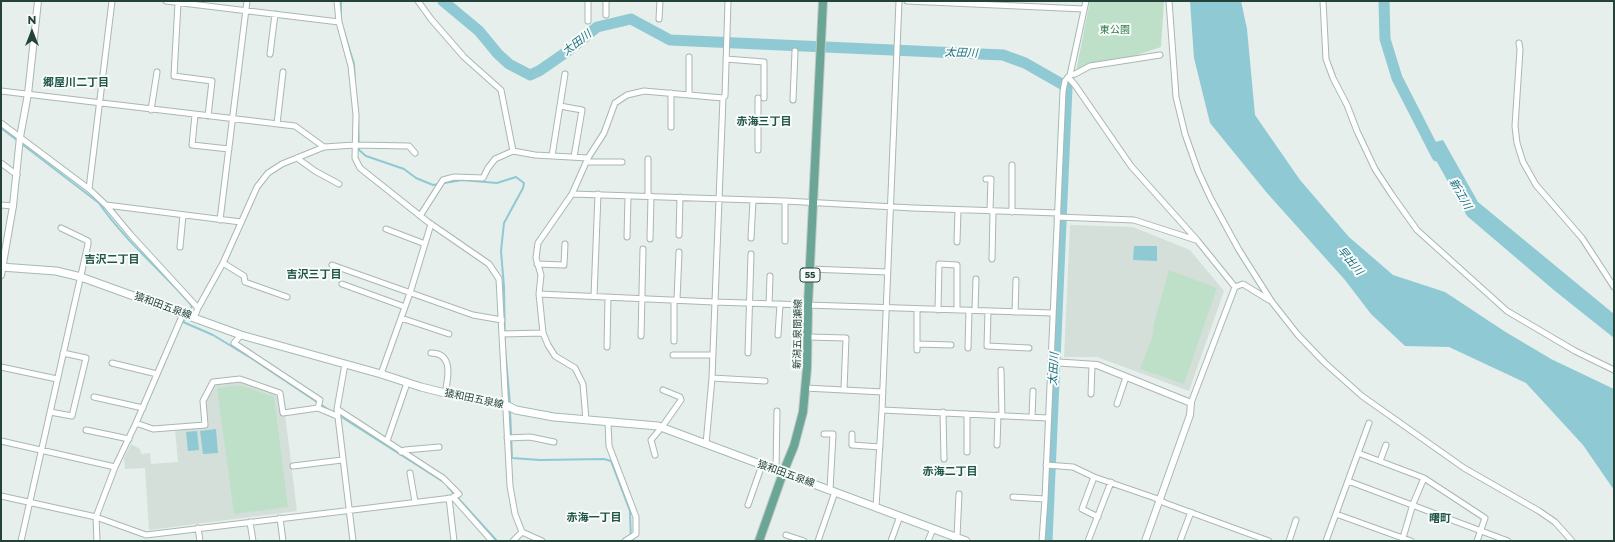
<!DOCTYPE html>
<html>
<head>
<meta charset="utf-8">
<style>
  body { margin:0 }
  #map { position:relative; width:1615px; height:542px; overflow:hidden; background:#e6efeb; font-family:Montserrat,sans-serif }
  canvas { display:block }
  .frame { position:absolute; inset:0; border:2px solid #24423a; pointer-events:none }
  .north { position:absolute; left:12px; top:12px; width:40px; height:40px; -webkit-text-stroke:3px #f7fbf9; paint-order:stroke; rotate:0deg; font-size:11px; font-weight:700; line-height:16px; text-align:center; color:#24423a }
  .north::after { content:''; display:block; margin:auto; width:14px; height:18px; background:#24423a; clip-path:polygon(50% 0,100% 100%,50% 72%,0 100%) }
</style>
</head>
<body>
<div id="map">
<canvas width="1615" height="542"></canvas>
<div class="frame"></div>
<div class="north">N</div>
</div>
<script>
const ctx = document.querySelector('canvas').getContext('2d');
ctx.lineJoin = 'round';
function paint(path, color) {
  ctx.fillStyle = color;
  ctx.fill(path, 'evenodd');
}
function trace(path, color, width, dash) {
  ctx.strokeStyle = color;
  ctx.lineWidth = width;
  ctx.lineCap = dash ? 'butt' : 'round';
  ctx.setLineDash(dash || []);
  ctx.stroke(path);
}
function label(font, color, halo, rows, align = 'center') {
  ctx.font = font + ' Montserrat,"Noto Sans JP",sans-serif';
  ctx.lineWidth = 4;
  ctx.setLineDash([]);
  ctx.textBaseline = 'middle';
  ctx.strokeStyle = halo;
  ctx.fillStyle = color;
  for (const [text, x, y, turn = 0] of rows) {
    ctx.save();
    ctx.translate(x, y);
    ctx.rotate((+turn || 0) * Math.PI / 180);
    ctx.textAlign = isNaN(turn) ? turn : align;
    if (halo) ctx.strokeText(text, 0, 0);
    ctx.fillText(text, 0, 0);
    ctx.restore();
  }
}
paint(new Path2D(`
  M1070 225 1133 227 1190 250 1224 291 1189 391 1097 357H1064Z
  M240 382 275 394 279 399 281 415 285 414 297 511 149 530 145 468 125 469 124 458 131 444 140 449 141 454 150 453 151 464 178 462 175 429 208 427 205 402 215 384Z`), '#d4dfda');
paint(new Path2D(`
  M1090 1H1164L1161 47 1131 57 1089 64 1076 71Z
  M1169 270 1217 288 1184 384 1140 369 1152 338 1154 323Z
  M240 385 274 397 288 507 234 514 217 388Z`), '#bfe0c8');
paint(new Path2D(`
  M1190 1H1241L1247 29 1255 115 1300 180 1349 237 1393 275 1445 292 1504 331 1551 359 1614 389V490L1583 445 1526 383 1449 347 1405 346 1371 314 1345 280 1267 193 1210 123 1194 58Z
  M1443 140 1478 202 1614 314V338L1555 291 1467 216 1427 144Z
  M1134 246H1157V261L1133 260Z
  M216 429 218 453 203 454 200 431Z
  M197 431 199 450 188 451 186 432Z`), '#8ec9d4');
trace(new Path2D(`
  M341 1V22L354 64 355 83
  M358 115 359 150 366 156 404 169 416 178 433 185 462 180 497 183 516 177 524 183 523 188 504 223 501 251 504 287 505 348 510 404
  M1 128 99 203C125 241 162 271 192 306L188 314
  M186 317 183 322 213 335 251 358 332 412
  M510 409 512 458 540 460 604 459 611 461 630 511 631 541
  M340 416 442 481
  M448 487 497 541`), '#8ec9d4', 2);
trace(new Path2D(`
  M443 1 479 31 498 54 509 64 530 75 539 71 568 51 597 27 631 19 670 40 1003 55 1025 63 1067 87 1047 541
  M1384 1 1385 39 1397 78 1437 156`), '#8ec9d4', 11);
const minor = new Path2D(`
  M166 1 339 22
  M337 1 339 22 351 66 356 115 355 158 360 168 428 222 489 264 499 279 510 486 515 514 522 532 542 541
  M418 1 431 19 464 57 501 90 513 151
  M907 1 1084 9
  M1169 1 1176 97 1185 134 1198 171 1211 199 1239 250 1272 302 1298 335 1325 363 1362 396 1464 468 1539 511 1555 522 1572 541
  M1323 1 1326 59 1333 78 1347 105 1357 131 1375 169 1392 195 1417 230 1507 311 1575 351 1614 370
  M178 3 174 76 212 81 208 116
  M606 15V1
  M659 19 660 1
  M588 21V1
  M1519 43 1520 50 1515 126 1517 143 1523 162 1536 185 1582 238 1614 287
  M270 54 275 14
  M726 59 764 62V98
  M1070 75 1075 74 1090 66 1160 55
  M1068 77 1075 85 1131 166 1197 240 1235 287
  M1 91 295 126 324 147
  M689 95V57
  M793 100 795 51
  M560 106 582 110 574 157
  M151 110 157 72
  M195 115 192 145 229 149
  M1 123 89 189 106 205 131 235 198 308
  M277 124 283 72
  M671 127V93
  M758 150V98
  M552 156 565 74
  M297 158 315 171 339 184
  M587 162H622
  M1 163 17 175
  M1012 165V212
  M986 179H991L990 211
  M89 189 112 1
  M572 194 785 201 913 208 1058 213
  M648 196V159
  M1 205 13 206
  M106 205 241 222
  M420 216 443 180 454 177 483 178 488 168 495 159 513 151 535 155 588 158
  M1057 217 1134 220 1196 240
  M220 220 247 1
  M386 229 425 244
  M679 235 680 197
  M627 237 628 196
  M751 238 753 200
  M650 239 651 196
  M785 241V201
  M957 242 958 210
  M180 247 183 215
  M992 259 993 211
  M223 263 244 276 245 282 287 297
  M537 264 564 265 565 244
  M332 265 473 315 502 320
  M810 269 887 272
  M342 284 405 307
  M539 294 714 302 1053 313
  M594 296 598 194
  M677 300 679 252
  M769 304 770 276
  M938 310 939 264 957 265V310
  M975 310 976 279
  M988 311 987 346 1029 348
  M1015 312 1016 280
  M194 318 198 308 223 263 257 187 268 173 282 164 324 147 355 145 409 146 415 153
  M401 318 449 334
  M502 334 543 333
  M241 335 234 343 320 400 318 408
  M778 335 780 304
  M641 336 643 249
  M808 337 846 338 844 390
  M674 341V300
  M917 344 951 345
  M607 347 608 297
  M968 348 969 310
  M917 350V309
  M431 353C454 353 448 379 445 393
  M748 353 751 254
  M673 355H712
  M112 363 157 374
  M345 364 337 409 353 541
  M1 367 57 379
  M1001 370 1002 416
  M381 374 410 293 431 224
  M712 378 765 381
  M805 388 883 392
  M1091 394 1092 365
  M94 397 143 408
  M1191 403 1235 287 1243 284 1269 300
  M1117 404 1126 377
  M337 409 443 478 459 494 453 497
  M882 410 1048 418
  M50 412 72 416 86 358 63 353
  M943 412 944 459
  M1032 417 1033 391
  M586 420 583 384 575 368 555 356 548 345 543 333 539 294 541 275 536 258 538 243 572 194 588 158 604 133 615 103 627 95 644 91 723 98 725 96 728 1
  M608 422 609 446 636 517V534L625 541
  M136 423 153 429 205 425 203 401 213 382 240 379 280 393 283 413 318 408 337 416
  M86 430 129 439
  M824 434H833L830 490
  M852 434V445L880 447
  M507 438 530 437 554 442
  M1 441 115 467
  M387 441 407 383
  M706 444 712 378 723 98
  M997 445 998 415
  M401 452 405 450 439 447
  M967 452V414
  M1358 453 1424 478 1485 518 1477 541
  M655 455 651 440 662 427 681 400 680 397 663 390
  M1380 461 1386 445
  M1046 465 1073 467 1094 477 1155 498 1165 503 1269 541
  M293 466 342 460
  M776 470 777 411
  M410 473 415 502
  M1094 477 1082 509 1098 517
  M1348 481 1508 541
  M1 496 96 517 146 535 452 498 453 497 492 541
  M1013 497 1045 499
  M449 498 454 541
  M748 505 762 465
  M876 507 882 410 899 1
  M1336 514 1411 541
  M280 518 283 541
  M250 522 253 541
  M198 528 200 541
  M786 535 804 541
  M957 537 959 494
  M21 541 88 244V241L61 228
  M97 541 96 517 115 467 136 423 183 314
  M513 541 522 532
  M818 541 835 492
  M891 541 900 516
  M928 541 933 529
  M1042 541 1045 499 1063 91 1065 81 1070 75 1086 1
  M1088 541 1111 482
  M1180 541 1191 512
  M1289 541 1296 520
  M1326 541 1369 423
  M1402 541 1413 504 1424 478`);
const tertiary = new Path2D(`
  M1 275 13 206 20 137 28 94 38 1
  M1051 362 1097 365 1191 403 1190 415 1145 541`);
const secondary = new Path2D(`
  M1 267 56 271 81 277 241 335 381 374 421 387 461 397 506 405 516 410 554 417 658 426 966 541`);
const primary = new Path2D(`
  M759 541 783 473 794 446 803 412 807 368 808 305 823 1`);
trace(minor, '#a8b8b2', 7);
trace(tertiary, '#a8b8b2', 8);
trace(secondary, '#a4bbb3', 9);
trace(primary, '#c2cac8', 10);
trace(minor, '#fff', 5);
trace(tertiary, '#fff', 6);
trace(secondary, '#fff', 7);
trace(primary, '#6aa596', 8);
for (const [x, y, w] of [
  [810,275,20]
]) {
  const box = new Path2D();
  box.roundRect(x - w / 2, y - 7, w, 14, 3);
  ctx.fillStyle = '#f7fbf9';
  ctx.fill(box);
  trace(box, '#24423a', 1);
}
label('bold 9px', '#24423a', null, [
  ["55",810,275]
]);
label('10px', '#2d7a4b', '#f7fbf9', [
  ["東公園",1115,30]
]);
label('10px', '#24423a', '#f7fbf9', [
  ["猿和田五泉線",163,306,20],
  ["新潟五泉間瀬線",798,334,-89],
  ["猿和田五泉線",474,399,12],
  ["猿和田五泉線",786,474,20]
]);
label('italic 11px', '#1c6f80', '#f7fbf9', [
  ["太田川",577,43,-38],
  ["太田川",961,53,2],
  ["新江川",1460,194,60],
  ["早出川",1350,261,50],
  ["太田川",1054,369,-87]
]);
label('bold 11px', '#1f5548', '#f7fbf9', [
  ["郷屋川二丁目",76,83],
  ["赤海三丁目",764,122],
  ["吉沢二丁目",112,260],
  ["吉沢三丁目",314,275],
  ["赤海二丁目",950,472],
  ["赤海一丁目",594,518],
  ["曙町",1440,519]
]);
</script>
</body>
</html>
